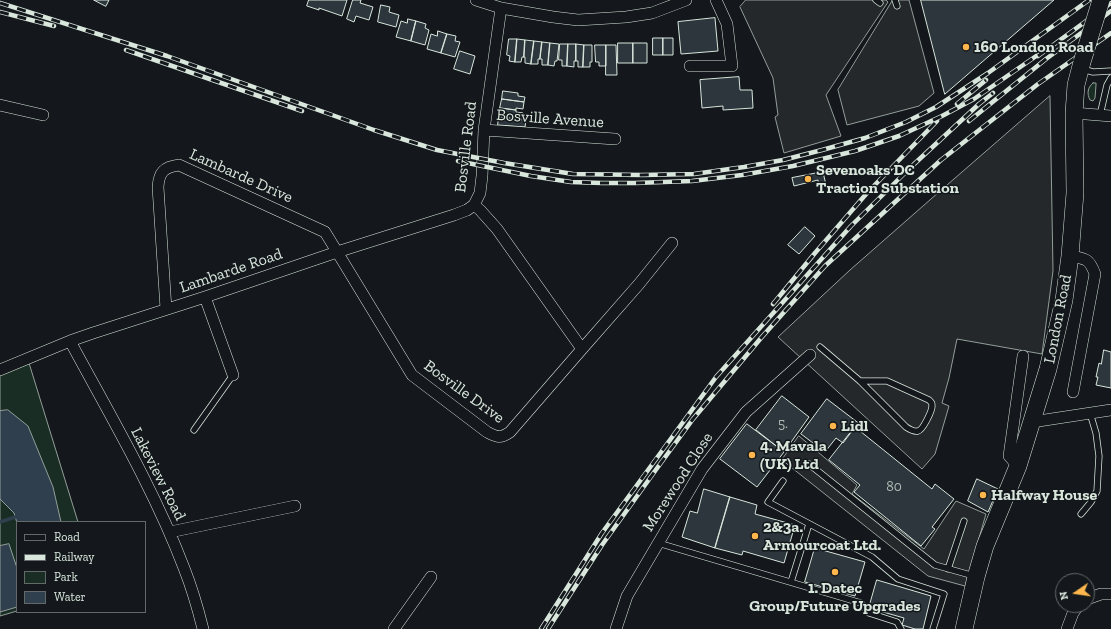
<!DOCTYPE html>
<html>
<head>
<meta charset="utf-8">
<style>
  body { margin:0 }
  #map { position:relative; width:1111px; height:629px; overflow:hidden; background:#14181c; font-family:"Zilla Slab",serif }
  canvas { display:block }
  .legend { position:absolute; left:16px; top:521px; width:130px; height:92px; box-sizing:border-box; background:#14181c; border:1px solid #626a69; margin:0; padding:5px 7px; list-style:none; font-size:12px; color:#d8e6dc }
  .legend li { display:flex; align-items:center; gap:8px; height:20px }
  .legend b { width:20px; border:1px solid #626a69 }
  .north { position:absolute; left:1055px; top:573px; width:40px; height:40px; box-sizing:border-box; background:#14181c; border:1px solid #626a69; border-radius:50%; rotate:257deg; font-size:11px; font-weight:700; line-height:16px; text-align:center; color:#d8e6dc }
  .north::after { content:''; display:block; margin:auto; width:14px; height:18px; background:#ffb74d; clip-path:polygon(50% 0,100% 100%,50% 72%,0 100%) }
</style>
</head>
<body>
<div id="map">
<canvas width="1111" height="629"></canvas>
<ul class="legend">
<li><b style="height:5px;background:#14181c"></b>Road</li>
<li><b style="height:5px;background:#d8e6dc"></b>Railway</li>
<li><b style="height:11px;background:#1a2d24"></b>Park</li>
<li><b style="height:11px;background:#2f3f4d"></b>Water</li>
</ul>
<div class="north">N</div>
</div>
<script>
const ctx = document.querySelector('canvas').getContext('2d');
ctx.lineJoin = 'round';
function paint(path, color) {
  ctx.fillStyle = color;
  ctx.fill(path, 'evenodd');
}
function trace(path, color, width, dash) {
  ctx.strokeStyle = color;
  ctx.lineWidth = width;
  ctx.lineCap = dash ? 'butt' : 'round';
  ctx.setLineDash(dash || []);
  ctx.stroke(path);
}
function label(font, color, halo, rows, align = 'center') {
  ctx.font = font + ' "Zilla Slab",serif';
  ctx.lineWidth = 3;
  ctx.setLineDash([]);
  ctx.textBaseline = 'middle';
  ctx.strokeStyle = halo;
  ctx.fillStyle = color;
  for (const [text, x, y, turn = 0] of rows) {
    ctx.save();
    ctx.translate(x, y);
    ctx.rotate((+turn || 0) * Math.PI / 180);
    ctx.textAlign = isNaN(turn) ? turn : align;
    if (halo) ctx.strokeText(text, 0, 0);
    ctx.fillText(text, 0, 0);
    ctx.restore();
  }
}
const green = new Path2D(`
  M1093 83H1096V85L1095 98 1093 101 1090 100C1087 94 1087 88 1093 83Z
  M29 363 78 522H17V611L0 616V374Z`);
paint(green, '#1a2d24');
trace(green, '#939e99', 1);
const parking = new Path2D(`
  M746 0H886L888 2 826 95 841 136 784 153 775 117 778 115 773 78 740 7Z
  M893 0H909L934 93 919 106 847 125 838 90Z
  M1050 96 1053 271 1042 354 957 339 949 378 942 403 949 406 935 454 922 469 778 337 850 270 939 192Z
  M799 436 857 485 852 494 924 549 956 501 986 514 965 586 928 576 782 460Z`);
paint(parking, '#24282b');
trace(parking, '#939e99', 1);
const water = new Path2D(`
  M8 410 28 426 53 487 61 522H17V523L14 513 0 499V411Z
  M9 544 17 568V607L0 612V546Z`);
paint(water, '#2f3f4d');
trace(water, '#939e99', 1);
trace(new Path2D(`
  M0 522 15 517`), '#2f3f4d', 3.5);
const building = new Path2D(`
  M94 0H109L106 6Z
  M309 0H347L342 16 319 8V10L307 6Z
  M353 0H361L360 3 373 7 369 20 356 16 354 22 347 19Z
  M921 0H1054L945 94Z
  M381 5 390 7 389 12 399 15 396 27 378 22Z
  M715 18 718 51 681 54 678 22Z
  M408 19 416 21 411 41 396 37 401 21 407 23Z
  M416 21 426 24 425 28 429 30 425 45 411 41Z
  M438 31 447 34 441 53 427 49 431 34 437 36Z
  M447 34 456 36 455 41 460 42 455 57 441 53Z
  M653 38H663V55H653Z
  M663 38H673V55H663Z
  M509 39H517L515 62 509 61 510 56 507 55Z
  M517 39 525 40 524 57H522L521 62H515Z
  M525 40 534 41 531 64 525 63V57H524Z
  M534 41 542 42 540 59H538V64H531Z
  M542 42 550 43 548 65H542V59H540Z
  M550 43 559 44 557 61H555L554 66 548 65Z
  M618 43H633V63H618Z
  M633 43H647V63H633Z
  M560 44H568L567 66H562V60H559Z
  M568 44H576V61H574V67L567 66Z
  M576 44 584 45 583 67H578V61H576Z
  M584 45H592V62H590V67H583Z
  M595 45H606V66H599V62H596Z
  M606 45H616L617 75H606Z
  M460 51 475 56 470 74 454 69Z
  M739 77 740 90H752L753 108 723 110V106L702 108 700 80Z
  M503 91 518 93V96L525 97 524 102 502 99Z
  M502 99 524 102 523 109 516 108V110L500 108Z
  M500 108 516 110V112L523 113 522 120 499 117Z
  M499 117 526 120 525 127 498 125Z
  M823 172 826 185 819 187 818 180 794 186 792 178Z
  M805 227 815 236 799 254 788 245Z
  M1104 350 1111 352V388L1096 385 1098 377H1096L1099 363 1101 364Z
  M782 396 809 417 784 452 756 430Z
  M827 399 861 425 858 429 855 427 843 443 836 438 825 452 801 434Z
  M747 424 784 452 757 487 720 459Z
  M855 427 932 489 935 484 954 499 932 527 935 529 921 546 854 492 860 485 829 460Z
  M977 479 998 489 988 512 968 501Z
  M704 489 730 497 715 548 682 537 690 511 697 513Z
  M730 497 757 505 755 514 795 525 784 563 743 551 742 555 715 548Z
  M815 548 865 562 855 596 805 582Z
  M877 580 931 596 923 629H915L902 625 904 618 869 608Z`);
paint(building, '#2c363c');
trace(building, '#d8e6dc', 1);
const lane = new Path2D(`
  M876 0 880 3
  M895 0 897 6
  M1082 69 1093 72 1111 71
  M1100 115 1107 85 1111 78
  M820 347 860 381 906 427C909 429 914 432 918 431 923 430 932 411 932 406 932 403 932 403 929 400L887 381H860
  M194 430 233 375
  M809 464 935 565 974 576
  M783 481 768 502 872 557 898 579 944 594 933 629
  M1081 514 1091 502 1097 491 1099 456 1096 433 1090 413
  M658 543 861 603 869 613 897 622 901 629
  M948 569 964 521
  M791 582 809 524`);
const street = new Path2D(`
  M476 0 501 8 553 17 578 20 626 17 652 13 686 0
  M690 66H732L727 24 716 0
  M0 105 43 115
  M1074 113 1111 116
  M484 130 615 139
  M474 205 480 210 497 229 582 349
  M1070 256C1086 259 1089 258 1095 274L1073 392
  M205 297 233 375
  M166 309 158 187C159 172 164 167 179 165L325 232 412 375 487 432C497 437 500 439 510 432L582 349 639 284 672 243
  M70 341C110 415 154 489 184 568 192 588 198 609 203 629
  M0 370 70 341 93 333 205 297 337 252 454 215 467 210 474 205 480 193 482 176 484 130 501 8
  M1032 422 1111 410
  M1018 466 1009 456 1023 356
  M170 532 295 506
  M1087 599 1101 594H1111
  M394 629 431 577
  M616 629 627 596 702 469 746 412 810 355
  M1067 629 1073 613 1079 605`);
const primary = new Path2D(`
  M964 629 976 577 985 546 1018 466 1048 369 1064 300 1070 256 1075 193 1074 113 1076 85 1082 62`);
trace(lane, '#d8e6dc', 7);
trace(street, '#d8e6dc', 12);
trace(primary, '#d8e6dc', 18);
trace(lane, '#14181c', 5.5);
trace(street, '#14181c', 11);
trace(primary, '#14181c', 17);
const rail = new Path2D(`
  M0 3 167 56 374 130 437 150 504 163 573 174 642 175 694 174 744 167 783 160 822 150 865 138 906 122 936 107 988 73 1089 0
  M0 12 54 26
  M126 50 302 111
  M1038 56 1111 3
  M957 104 986 80
  M969 121 1046 59 1111 11
  M458 161 531 176 571 182 602 183H635L692 181 742 175 793 166 855 151 899 136 942 116 974 99 1042 52
  M773 304 815 253 867 193 937 121
  M541 629 602 533 716 377 851 226 912 166 979 104 993 93
  M548 629 602 545 655 471 693 419 761 338 825 266 941 160 1038 84 1111 33`);
trace(rail, '#d8e6dc', 4.5);
trace(rail, '#14181c', 3, [9]);
const primaryBridge = new Path2D(`
  M1082 62 1101 0`);
trace(primaryBridge, '#d8e6dc', 18, []);
trace(primaryBridge, '#14181c', 17);
for (const [x, y, r, color] of [
  [966,47,4,"#ffb74d"],
  [808,179,4,"#ffb74d"],
  [833,426,4,"#ffb74d"],
  [752,455,4,"#ffb74d"],
  [983,495,4,"#ffb74d"],
  [755,536,4,"#ffb74d"],
  [835,572,4,"#ffb74d"]
]) {
  const dot = new Path2D();
  dot.arc(x, y, r, 0, 2 * Math.PI);
  ctx.fillStyle = color;
  ctx.fill(dot);
  trace(dot, '#14181c', 1.5);
}
label('14px', '#adbab4', null, [
  ["5.",783,424],
  ["80",894,487]
]);
label('bold 16px', '#d8e6dc', '#14181c', [
  ["160 London Road",974,47],
  ["Sevenoaks DC",816,170],
  ["Traction Substation",816,188],
  ["Lidl",841,426],
  ["4. Mavala",760,446],
  ["(UK) Ltd",760,464],
  ["Halfway House",991,495],
  ["2&3a.",763,527],
  ["Armourcoat Ltd.",763,545],
  ["1. Datec",835,588,"center"],
  ["Group/Future Upgrades",835,606,"center"]
], 'left');
label('16px', '#d8e6dc', '#14181c', [
  ["Bosville Avenue",550,119,4],
  ["Bosville Road",466,147,-83],
  ["Lambarde Drive",241,176,24],
  ["Lambarde Road",231,271,-19],
  ["London Road",1058,319,-79],
  ["Bosville Drive",464,392,36],
  ["Lakeview Road",158,474,63],
  ["Morewood Close",678,482,-57]
]);
</script>
</body>
</html>
